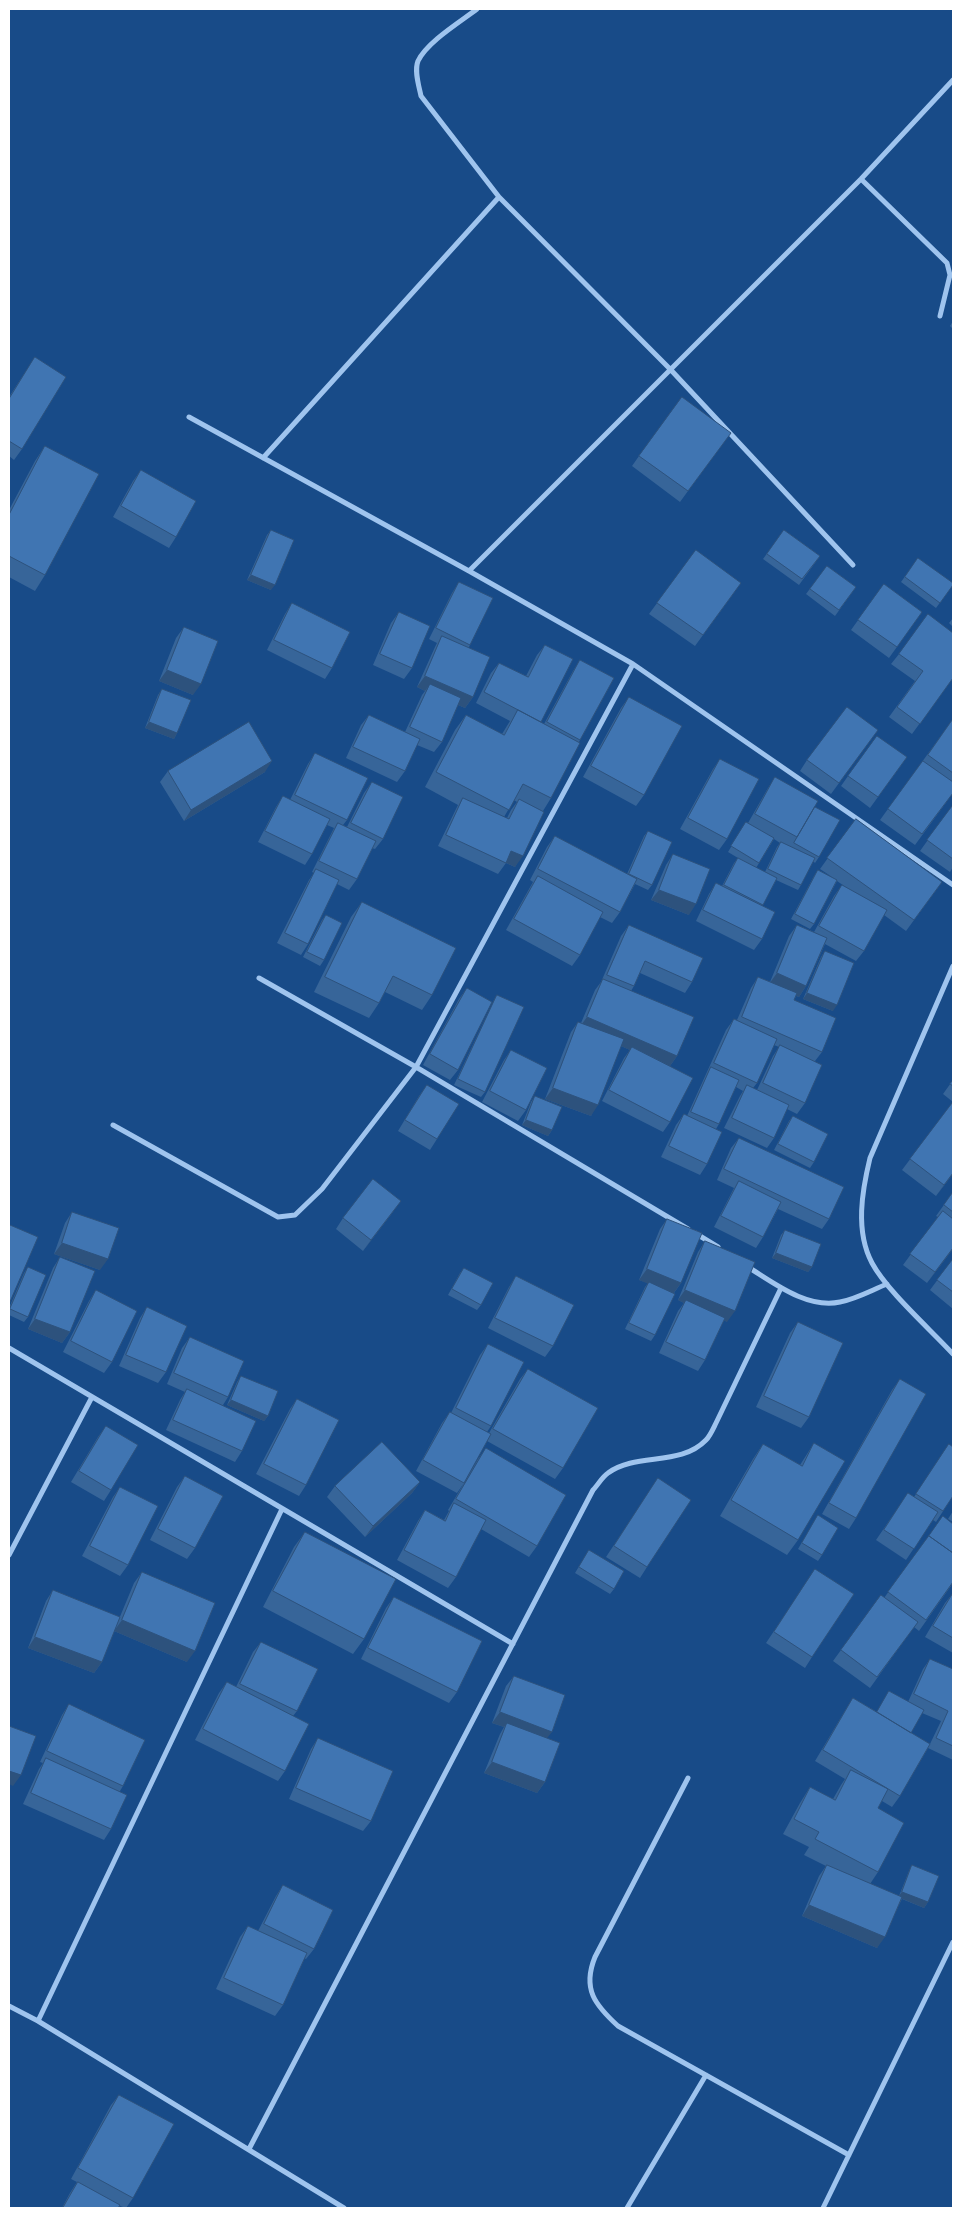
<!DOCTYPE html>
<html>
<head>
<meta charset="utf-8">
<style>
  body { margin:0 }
  #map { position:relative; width:962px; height:2217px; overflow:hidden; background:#184b88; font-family:Figtree,sans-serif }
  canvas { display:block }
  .frame { position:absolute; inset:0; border:10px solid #fff; pointer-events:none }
</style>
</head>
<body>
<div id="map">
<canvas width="962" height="2217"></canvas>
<div class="frame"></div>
</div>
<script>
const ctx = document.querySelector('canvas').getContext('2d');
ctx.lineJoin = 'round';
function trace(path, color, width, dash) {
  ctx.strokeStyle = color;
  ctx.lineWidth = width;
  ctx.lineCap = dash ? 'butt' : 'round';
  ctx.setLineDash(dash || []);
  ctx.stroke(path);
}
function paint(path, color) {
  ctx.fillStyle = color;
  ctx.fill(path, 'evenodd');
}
trace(new Path2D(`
  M477 9C460 22 427 42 418 61 414 71 419 86 421 96L499 197 670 369 853 565
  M861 179 947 263 950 275 940 316
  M189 417 469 571 633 664 953 885
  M263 458 499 197
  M469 571 861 179 953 80
  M953 966 870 1158C862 1191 855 1231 872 1263 887 1291 930 1329 953 1354
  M259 978 416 1067 688 1229
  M113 1125 278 1217 295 1215 322 1189 416 1067 633 664
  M695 1233 718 1247
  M748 1267C774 1283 807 1309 840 1302 856 1299 872 1290 887 1284
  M9 1348 513 1644
  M9 1555 92 1397
  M688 1778 595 1957C582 1989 595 2005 618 2026L849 2155
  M9 2006 38 2021 344 2208
  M38 2021 282 1509
  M249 2149 593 1490C598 1485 602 1477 608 1473 637 1452 680 1467 706 1440 710 1436 713 1429 716 1423L781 1288
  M627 2208 706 2075
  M823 2208 953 1942`), '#9fc4ee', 5);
paint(new Path2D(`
  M953 321V329L950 326Z
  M35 357 22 449 14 460 9 456V397Z
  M723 443 680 502 632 466 639 456Z
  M45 446V575L35 591 9 577V510L35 461Z
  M141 470 176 537 169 548 113 517 133 481Z
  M271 530V590L247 580 267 535Z
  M784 530 820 556 799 585 763 559Z
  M696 550 733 594 695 646 649 614Z
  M918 558 953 585 936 608 901 582Z
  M827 566 856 587 835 616 806 594Z
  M459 582 470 645 469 647 473 697 465 708 458 705 442 742 434 752 417 745 405 771 397 782 346 758 361 725 369 715 405 732 422 695 425 691 417 687 435 647 437 643 429 639 452 593Z
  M884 584 922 612 889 658 851 630Z
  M292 603 332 668 325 679 267 650 285 614Z
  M399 612 412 668 404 679 373 665 391 623Z
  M953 618V627L949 623Z
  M184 627 193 695 159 681 176 638Z
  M545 645 541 722 544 724 573 671 580 660 614 678 579 742 551 798 543 811 515 867 506 863 498 874 438 846 456 809 458 805 425 787 455 730 466 715 502 734 510 721 476 703 491 673 499 663 526 676 537 655ZM514 800 517 802 511 810 507 818 504 817Z
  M899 654 953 678 912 734 889 717 915 681 891 664Z
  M162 689 177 733 174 739 145 728 158 695Z
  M629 697 644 795 636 806 583 777 621 708Z
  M953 719V793L915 845 880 820Z
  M878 730 831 794 800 771 807 760Z
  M315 753 347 820 343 825 347 827 364 793 372 782 383 839 375 849 372 848 357 879 349 890 337 884 308 944 301 955 277 943 309 880 314 873 312 872 334 828 327 825 312 854 305 865 258 842 276 807 283 796 290 800 308 764Z
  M907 757 870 808 841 786 848 776Z
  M720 759 727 839 719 850 680 829 713 769Z
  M168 771 265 772 184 821 160 782Z
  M775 777 815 807 819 857 815 863 813 861 801 885 798 890 776 880 762 906V939L754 950 696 921 709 894 716 883 722 886 734 863 738 858 728 852 746 822 748 823 768 788ZM774 839 780 843 777 847 765 872 756 868Z
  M953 805V867L950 872 920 851Z
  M856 819 942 882 906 931 884 915 864 951 856 961 825 944 806 986 799 997 796 996 794 1000 822 1052 815 1061 805 1103 797 1114 787 1109 774 1138 767 1148 724 1128 740 1096 743 1091 736 1087 719 1124 716 1129 707 1164 700 1175 661 1157 676 1125 684 1114 687 1116 726 1030 734 1019 737 1020 751 988 758 977 770 982 789 936 797 925 814 932 834 896 842 885 847 888 837 881 814 924 810 929 791 919 814 876 818 870 832 877 820 869ZM774 1045 779 1047 773 1056 757 1090 753 1088 757 1083Z
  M648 831 652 885 648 890 635 884 620 912 612 923 600 917 580 955 572 966 506 930 533 882 530 880 547 847 555 836 627 874 644 836Z
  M673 854 689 915 651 900 666 865Z
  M362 902 432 995 422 1010 385 992 379 1003 369 1018 314 992 351 917Z
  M326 915 324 960 320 966 303 957 322 920Z
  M629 925 692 982 685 993 640 973 634 986 631 991 677 1056 670 1066V1122L663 1132 602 1101 624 1058 630 1050 621 1046 591 1116 545 1099 571 1032 578 1022 581 1023 595 990 601 982 621 936Z
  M825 951 833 1011 803 999 821 957Z
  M467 988 458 1070 450 1080 423 1065 459 999Z
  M497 995 485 1092 481 1097 454 1085 494 1000Z
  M511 1050 526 1110 518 1121 482 1102 504 1060Z
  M953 1080V1174L936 1196 902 1170 953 1102 943 1094Z
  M427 1085 437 1139 430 1150 398 1131 419 1096Z
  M535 1096 552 1130 548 1136 522 1125 531 1102Z
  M793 1116 814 1162 810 1168 774 1150 789 1121Z
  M739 1138 829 1219 822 1229 778 1209 763 1237 756 1248 714 1227 734 1188 717 1180 731 1148Z
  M953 1192V1249L927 1283 903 1265 938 1217 936 1216Z
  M72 1212 100 1270 54 1254 65 1223Z
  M393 1212 363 1251 336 1229 343 1218Z
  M667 1219 681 1283 674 1293 655 1335 651 1341 625 1329 645 1287 648 1283 639 1280 660 1229Z
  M785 1230 812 1267 808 1272 772 1258 781 1235Z
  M705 1241 727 1322 724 1320 705 1360 698 1371 659 1353 678 1311 684 1303 678 1300 698 1252Z
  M60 1257 70 1332 62 1343 28 1329 53 1268Z
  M953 1259V1309L930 1290Z
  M28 1267V1317L24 1322 9 1315V1308L24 1273Z
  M464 1268 481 1305 477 1310 448 1295 460 1273Z
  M516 1276 553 1346 545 1357 488 1328 509 1287Z
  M96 1290 112 1362 104 1373 63 1352 89 1301Z
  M147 1307 166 1372 158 1383 119 1366 140 1318Z
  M798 1322 809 1417 801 1428 756 1407 790 1333Z
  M190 1337 228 1397 223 1405 242 1451 235 1462 166 1430 180 1400 185 1392 167 1384 182 1348Z
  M488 1344 491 1426 487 1432 489 1433 520 1379 528 1369 563 1468 555 1479 487 1441 465 1481 478 1459 486 1448 537 1546 529 1557 481 1529 456 1577 448 1588 397 1560 418 1521 425 1510 444 1520 449 1511 448 1510 464 1483 457 1493 416 1471 442 1423 450 1412 451 1413 480 1355Z
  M241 1376 268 1416 264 1421 227 1405 237 1382Z
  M900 1379 856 1518 849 1529 822 1514 892 1390Z
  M297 1399 306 1485 299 1496 256 1474 290 1409Z
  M106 1426 111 1490 104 1501 71 1482 98 1437Z
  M814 1443 798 1540 787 1555 720 1516 753 1459 763 1444 800 1465Z
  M949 1444 953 1496 936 1522 933 1520 906 1560 876 1540 908 1493 914 1497Z
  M185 1476 195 1548 187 1559 150 1540 177 1487Z
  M658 1478 647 1567 640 1578 606 1557Z
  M420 1482 412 1493 365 1537 327 1497 335 1486Z
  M120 1487 128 1565 120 1576 82 1556 113 1497Z
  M953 1511V1522L948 1519Z
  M818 1515 822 1555 818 1561 798 1549Z
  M943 1516 953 1583 919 1631 914 1627 870 1688 833 1661 841 1650 884 1598Z
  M305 1532 364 1639 353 1654 263 1607 294 1547Z
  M589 1550 614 1589 610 1594 575 1573Z
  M142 1572 187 1662 114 1631 134 1583Z
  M808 1580 812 1657 805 1668 766 1643Z
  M53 1590 102 1662 94 1673 28 1648 46 1601Z
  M953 1593V1653L925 1637 945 1603Z
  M394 1597 457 1692 449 1703 361 1659 386 1608Z
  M261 1642 297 1711 293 1716 285 1771 278 1781 195 1740 219 1693 227 1682 236 1687 253 1652Z
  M930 1659 953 1669V1760L928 1748 900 1796 892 1807 882 1801 878 1808V1872L870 1884 899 1896 909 1871 912 1865 928 1902 924 1908 902 1899 877 1948 802 1916 819 1876 826 1866 804 1855 809 1847 783 1834 800 1803 810 1787 833 1799 841 1785 845 1779 815 1761 846 1709 853 1698 877 1712 889 1691 908 1702 923 1669ZM922 1713 941 1721 930 1744 911 1733Z
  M514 1676 547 1738 545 1782 537 1793 484 1773 500 1734 504 1727 492 1723 506 1686Z
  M69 1704 123 1786 120 1791 111 1829 104 1840 23 1804 39 1769 43 1763 40 1762 62 1715Z
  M318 1738 371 1821 363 1831 289 1799 311 1749Z
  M283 1885 314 1949 306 1959 304 1958 283 2005 275 2016 216 1989 240 1937 248 1926 258 1931 276 1896Z
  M119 2095 133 2198 126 2208 120 2206 118 2208H62L70 2193 77 2182 71 2179 111 2105Z`), '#376599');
paint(new Path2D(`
  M251 575 275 585 271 590 247 580Z
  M167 670 201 684 193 695 159 681Z
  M425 676 473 697 465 708 426 691 430 684 425 691 417 687Z
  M149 722 177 733 174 739 145 728Z
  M272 761 265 772 184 821 191 810Z
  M511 851 523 856 515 867 504 862Z
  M659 890 696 904 689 915 651 900Z
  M777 973 806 986 799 997 769 984Z
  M807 993 837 1005 833 1011 803 999Z
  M587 1017 677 1056 670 1066 632 1047 630 1050 579 1028Z
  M553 1088 598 1105 591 1116 545 1099Z
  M526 1120 552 1130 548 1136 522 1125Z
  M953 1173V1174L936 1196 944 1185Z
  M401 1201 393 1212 363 1251 371 1240Z
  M62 1243 108 1259 100 1270 54 1254Z
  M953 1248V1249L927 1283 935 1272Z
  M776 1253 812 1267 808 1272 772 1258Z
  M647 1269 681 1283 673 1294 639 1280Z
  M685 1290 735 1311 727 1322 684 1303 686 1300 684 1303 678 1300Z
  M35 1319 70 1332 62 1343 28 1329Z
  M231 1400 268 1416 264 1421 227 1405Z
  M420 1482 412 1493 365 1537 373 1526Z
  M122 1620 195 1651 187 1662 114 1631Z
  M35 1637 102 1662 94 1673 28 1648Z
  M500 1712 552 1732 544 1742 507 1723 504 1727 492 1723Z
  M492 1762 545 1782 537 1793 484 1773Z
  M9 1771 21 1775 13 1786 9 1784Z
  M902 1892 928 1902 924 1908 898 1897Z
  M809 1905 885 1937 877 1948 802 1916Z`), '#2d527d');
const building = new Path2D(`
  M35 357 66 377 22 449 9 441V399Z
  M682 397 731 433 688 491 639 456Z
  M45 446 99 474 45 575 9 556V515Z
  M141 470 196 501 176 537 121 506Z
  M271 530 294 540 275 585 251 575Z
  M784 530 820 556 802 579 767 554Z
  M696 550 741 583 703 635 657 603Z
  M918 558 953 583V585L940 603 905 577Z
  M827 566 856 587 839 610 810 589Z
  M459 582 493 598 470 645 436 628Z
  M884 584 922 612 897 647 858 620Z
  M292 603 350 632 332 668 274 640Z
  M399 612 430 626 412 668 380 654Z
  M928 614 953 633V678L920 724 897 707 923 671 899 654Z
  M184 627 218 641 201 684 167 670Z
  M442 636 490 657 473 697 425 676Z
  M545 645 573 659 541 722 484 692 499 663 528 677Z
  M580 660 614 678 580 740 547 722Z
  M430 684 461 698 442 742 410 727Z
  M162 689 191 700 177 733 149 722Z
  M629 697 682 726 644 795 591 766Z
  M847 707 878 730 839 783 807 760Z
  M518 710 580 743 551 798 523 784 509 810 436 772 466 715 504 735Z
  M369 715 420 739 405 771 353 747Z
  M953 719V773L928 755Z
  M249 722 272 761 191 810 168 771Z
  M877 736 907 757 878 797 848 776Z
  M315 753 368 778 347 820 295 795Z
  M720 759 759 779 727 839 688 818Z
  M923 761 953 782V793L922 834 888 809Z
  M775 777 818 801 797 837 755 814Z
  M372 782 403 797 383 839 351 823Z
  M283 796 330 819 312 854 265 831Z
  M463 798 509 819 519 799 544 812 523 856 511 851 506 863 446 835Z
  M953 805V859L927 840Z
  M815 807 840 820 819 857 794 843Z
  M856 819 942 882 914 920 827 858Z
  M746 822 774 838 759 863 731 846Z
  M338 823 376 841 357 879 319 861Z
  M648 831 672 842 652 885 629 874Z
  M555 836 637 879 620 912 538 869Z
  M781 842 815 858 801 885 768 869Z
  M673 854 710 869 696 904 659 890Z
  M738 858 777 878 763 905 724 885Z
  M316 869 339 880 308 944 285 933Z
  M818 870 837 880 814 924 795 914Z
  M538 876 603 912 580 955 514 919Z
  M716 883 775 912 762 939 703 910Z
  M842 885 887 910 864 951 819 926Z
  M362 902 456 948 432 995 393 976 379 1003 325 977Z
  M326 915 342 923 324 960 307 952Z
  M629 925 703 958 692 982 645 961 634 986 607 975Z
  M797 925 827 938 806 986 777 973Z
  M825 951 854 963 837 1005 807 993Z
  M758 977 797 993 794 1000 836 1018 822 1052 742 1017Z
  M603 979 694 1017 677 1056 587 1017Z
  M467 988 492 1002 458 1070 430 1054Z
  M497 995 524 1007 485 1092 458 1079Z
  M734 1019 777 1039 757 1083 714 1063Z
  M578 1022 624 1039 598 1105 553 1088Z
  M780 1045 822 1065 805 1103 763 1083Z
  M632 1047 693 1078 670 1122 609 1090Z
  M511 1050 547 1068 526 1110 490 1091Z
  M711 1067 739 1080 719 1124 691 1112Z
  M953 1080V1086L950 1084Z
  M427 1085 459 1104 437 1139 405 1120Z
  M747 1085 789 1105 774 1138 732 1118Z
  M535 1096 562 1107 552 1130 526 1120Z
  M953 1102V1173L944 1185 910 1159Z
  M684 1114 722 1132 707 1164 669 1146Z
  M793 1116 828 1134 814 1162 778 1144Z
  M739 1138 844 1187 829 1219 724 1169Z
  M373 1179 401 1201 371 1240 343 1218Z
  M739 1181 781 1202 763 1237 721 1216Z
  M953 1192V1212L944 1205Z
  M943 1211 953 1219V1248L935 1272 910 1254Z
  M72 1212 119 1228 108 1259 62 1243Z
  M667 1219 702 1233 681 1283 647 1269Z
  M10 1225 38 1237 9 1304V1228Z
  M785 1230 821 1244 812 1267 776 1253Z
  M705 1241 755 1262 735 1311 685 1290Z
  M60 1257 95 1271 70 1332 35 1319Z
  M953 1259V1292L937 1280Z
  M28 1267 46 1275 28 1317 10 1309Z
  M464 1268 493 1283 481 1305 452 1289Z
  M516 1276 574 1305 553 1346 495 1318Z
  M649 1282 675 1294 655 1335 629 1323Z
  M96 1290 137 1311 112 1362 71 1341Z
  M686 1300 725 1318 705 1360 666 1342Z
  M147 1307 187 1326 166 1372 126 1355Z
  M798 1322 843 1343 809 1417 764 1396Z
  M190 1337 244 1361 228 1397 174 1373Z
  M488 1344 524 1362 491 1426 456 1408Z
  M528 1369 598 1408 563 1468 493 1429Z
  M241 1376 278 1391 268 1416 231 1400Z
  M900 1379 926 1394 856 1518 829 1503Z
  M187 1389 256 1421 242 1451 173 1420Z
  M297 1399 339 1420 306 1485 264 1464Z
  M450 1412 491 1434 464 1483 423 1460Z
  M106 1426 138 1445 111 1490 79 1471Z
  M382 1442 420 1482 373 1526 335 1486Z
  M814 1443 845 1461 798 1540 731 1500 763 1444 802 1466Z
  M949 1444 953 1447V1496L943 1511 916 1494Z
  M486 1448 566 1495 537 1546 456 1499Z
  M185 1476 223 1496 195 1548 158 1529Z
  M658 1478 691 1500 647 1567 614 1546Z
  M120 1487 158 1506 128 1565 90 1546Z
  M908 1493 938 1512 914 1549 884 1530Z
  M454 1503 486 1520 456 1577 404 1550 425 1510 445 1521Z
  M818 1515 838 1528 822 1555 802 1543Z
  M943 1516 953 1524V1553L929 1536Z
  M305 1532 396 1579 364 1639 273 1591Z
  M929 1536 953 1553V1582L926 1620 888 1592Z
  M589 1550 624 1571 614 1589 579 1567Z
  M815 1569 854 1594 812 1657 774 1632Z
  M142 1572 215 1603 195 1651 122 1620Z
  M53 1590 120 1617 102 1662 35 1637Z
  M953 1593V1638L933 1626Z
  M881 1595 918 1622 877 1677 841 1650Z
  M394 1597 482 1641 457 1692 368 1648Z
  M261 1642 318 1669 297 1711 240 1684Z
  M930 1659 953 1669V1746L936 1738 948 1711 914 1694Z
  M514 1676 565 1695 552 1732 500 1712Z
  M227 1682 309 1724 285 1771 203 1729Z
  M889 1691 924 1710 911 1733 877 1712Z
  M853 1698 930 1744 900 1796 823 1750Z
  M69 1704 145 1740 123 1786 47 1751Z
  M507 1723 560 1743 545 1782 492 1762Z
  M9 1726 36 1736 21 1775 9 1771Z
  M318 1738 393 1771 371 1821 296 1788Z
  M46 1758 127 1795 111 1829 31 1793Z
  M851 1770 888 1789 878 1808 904 1823 878 1872 815 1839 819 1832 794 1819 810 1787 835 1800Z
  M827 1865 902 1897 885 1937 809 1905Z
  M912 1865 939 1876 928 1902 902 1892Z
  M283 1885 333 1910 314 1949 264 1924Z
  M248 1926 307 1953 283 2005 224 1978Z
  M119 2095 174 2124 133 2198 78 2168Z
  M78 2182 120 2205 118 2208H63Z`);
paint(building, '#4075b2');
trace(building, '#2d527d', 1);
</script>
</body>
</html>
